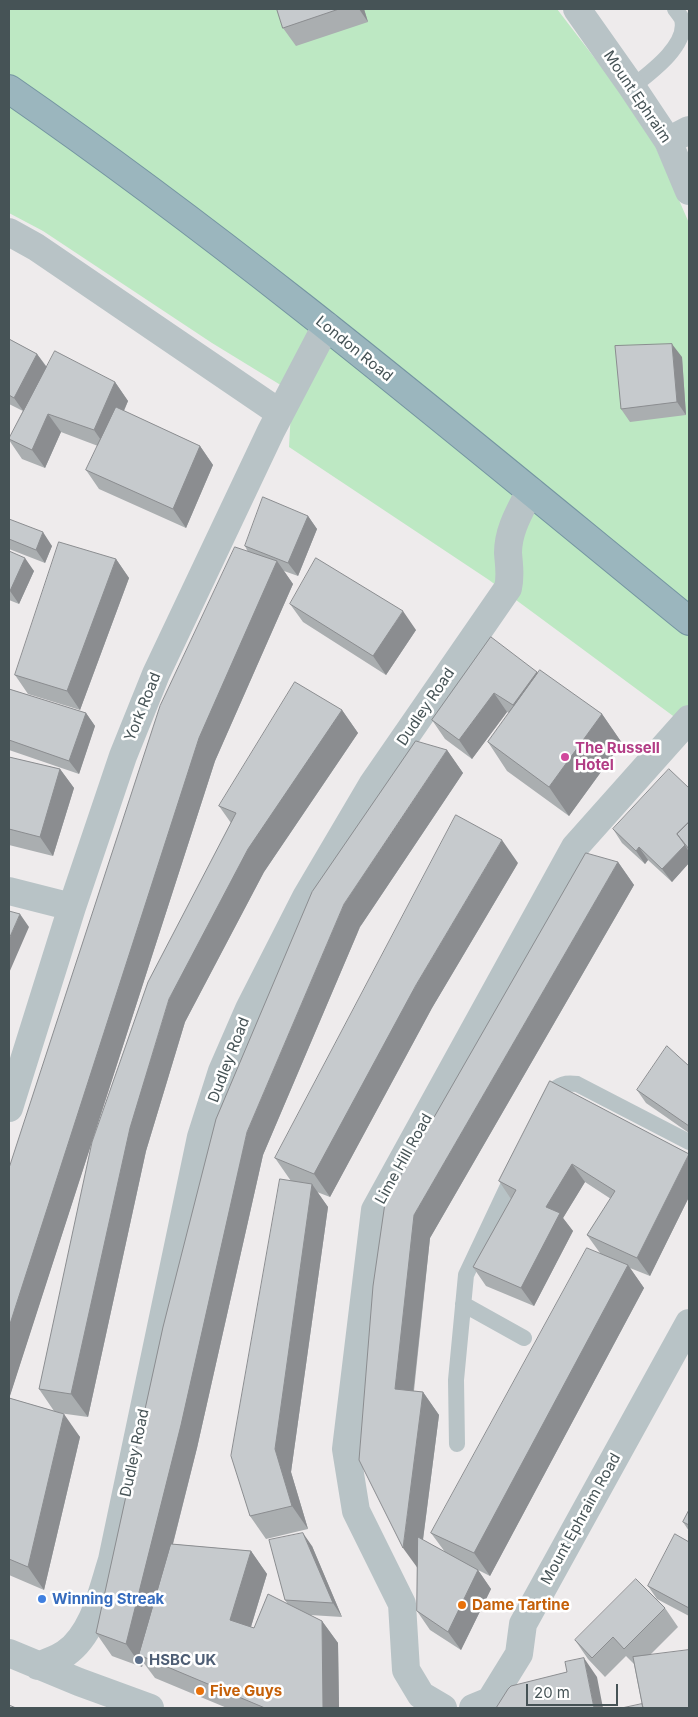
<!DOCTYPE html>
<html>
<head>
<meta charset="utf-8">
<style>
  body { margin:0 }
  #map { position:relative; width:698px; height:1717px; overflow:hidden; background:#eeebec; font-family:Inter,sans-serif }
  canvas { display:block }
  .frame { position:absolute; inset:0; border:10px solid #465356; pointer-events:none }
  .scale { position:absolute; left:526px; top:1684px; width:92px; height:22px; box-sizing:border-box; border:2px solid #465356; border-top:0; padding-left:6px; font-size:15px; line-height:18px; white-space:nowrap; color:#465356; -webkit-text-stroke:4px #fff; paint-order:stroke }
</style>
</head>
<body>
<div id="map">
<canvas width="698" height="1717"></canvas>
<div class="frame"></div>
<div class="scale">20 m</div>
</div>
<script>
const ctx = document.querySelector('canvas').getContext('2d');
ctx.lineJoin = 'round';
function paint(path, color) {
  ctx.fillStyle = color;
  ctx.fill(path, 'evenodd');
}
function trace(path, color, width, dash) {
  ctx.strokeStyle = color;
  ctx.lineWidth = width;
  ctx.lineCap = dash ? 'butt' : 'round';
  ctx.setLineDash(dash || []);
  ctx.stroke(path);
}
function label(font, color, halo, rows, align = 'center') {
  ctx.font = font + ' Inter,sans-serif';
  ctx.lineWidth = 5;
  ctx.setLineDash([]);
  ctx.textBaseline = 'middle';
  ctx.strokeStyle = halo;
  ctx.fillStyle = color;
  for (const [text, x, y, turn = 0] of rows) {
    ctx.save();
    ctx.translate(x, y);
    ctx.rotate((+turn || 0) * Math.PI / 180);
    ctx.textAlign = isNaN(turn) ? turn : align;
    if (halo) ctx.strokeText(text, 0, 0);
    ctx.fillText(text, 0, 0);
    ctx.restore();
  }
}
paint(new Path2D(`
  M9 9H557L646 125 689 223V729L684 724 489 580 289 447 292 392 212 343 43 231 9 213Z`), '#bde8c3');
const trunk = new Path2D(`
  M9 89C246 253 466 439 689 621`);
trace(trunk, '#7495a1', 30);
trace(new Path2D(`
  M632 87C650 73 689 45 682 19 680 15 677 12 675 9
  M547 1104C554 1089 558 1081 577 1084L689 1142
  M463 1304 524 1338
  M457 1444 456 1380 466 1275 515 1171`), '#b8c3c6', 16);
trace(new Path2D(`
  M668 141 689 130
  M9 232 36 247 280 413
  M9 891 72 907
  M9 1108 72 907 123 756 156 674 271 431 326 326
  M9 1653 79 1682 150 1708
  M38 1666C47 1662 58 1659 66 1653 94 1633 102 1591 112 1560L201 1137 222 1071 249 1009 306 897 372 785 508 588C511 575 509 566 508 553 508 530 520 511 530 491
  M443 1708 421 1695 406 1670 402 1604 356 1511 346 1449 375 1210 575 847 689 719
  M473 1708 490 1701 519 1654 523 1624 689 1323`), '#b8c3c6', 28);
trace(new Path2D(`
  M577 9 632 87 668 141 689 191`), '#b8c3c6', 28);
trace(trunk, '#9bb6be', 28);
paint(new Path2D(`
  M277 9H364L368 22 296 46 283 28Z
  M9 339 37 354 47 367 115 382 128 401 124 411 200 446 213 465 186 528 99 489 86 470 98 446 61 432 45 468 22 459 9 440 23 411 9 404Z
  M682 357 686 415 630 422 621 409Z
  M308 516 317 529 298 576 284 571 293 584 215 761 9 1398 54 1411 39 1389 231 823 219 806 342 710 358 733 264 872 185 1022 146 1151 88 1417 59 1413 80 1437 44 1590 9 1575V1168L248 552 245 546Z
  M9 519 52 546 45 563 9 549Z
  M9 551 34 571 19 604 9 600Z
  M116 559 129 578 80 710 28 694 15 675Z
  M290 604 416 630 386 675 303 622Z
  M537 672 538 673 602 714 622 743 569 816 507 771 488 742 509 713 507 712 472 759 445 739 432 720Z
  M9 689 86 713 95 726 79 774 9 750Z
  M447 750 463 773 360 927 263 1155 197 1448 173 1544 251 1551 267 1574 251 1627 254 1628 287 1603 285 1600 312 1546 342 1617 310 1615 322 1621 338 1643 339 1708H227L155 1678 143 1662 142 1667 112 1656 96 1633 163 1327Z
  M9 757 60 769 74 788 53 856 9 845Z
  M689 788V863L672 882 648 860 645 864 622 843 613 829Z
  M618 862 634 885 430 1238 414 1391 423 1392 439 1415 423 1540 445 1552 431 1533 600 1253 587 1235 611 1199 585 1182 563 1218 573 1231 534 1306 486 1286 473 1267 511 1199 499 1181 550 1081 689 1154V1197L650 1276 630 1268 644 1288 490 1576 476 1569 478 1570 491 1589 461 1650 430 1630 417 1611V1568L373 1286Z
  M518 863 432 1008 330 1197 317 1192 328 1207 291 1472 308 1529 266 1539 250 1516 291 1181 275 1158Z
  M689 1066V1133L646 1103 637 1090Z
  M689 1510V1531L683 1522Z
  M689 1542V1616L657 1599 648 1586Z
  M665 1608 678 1627 650 1655 642 1705 634 1664 626 1656 605 1677 588 1659 575 1640Z`), '#aaaeb0');
paint(new Path2D(`
  M359 9H364L368 22Z
  M672 344 682 357 686 415 677 402Z
  M37 354 47 368 24 412 14 398Z
  M115 382 128 401 107 449 94 430Z
  M48 414 61 432 45 468 32 450Z
  M200 446 213 465 186 528 173 509Z
  M308 516 317 529 298 576 288 563Z
  M43 532 52 546 45 563 36 550Z
  M25 558 34 571 19 604 10 591Z
  M116 559 129 578 80 710 67 691Z
  M277 561 293 584 215 761 9 1399V1327L199 738Z
  M403 611 416 630 386 675 373 656Z
  M537 672 550 690 526 724 513 705Z
  M494 693 507 712 472 759 459 740Z
  M342 710 358 733 264 872 185 1022 146 1151 88 1417 71 1394 130 1128 169 999 248 849Z
  M86 713 95 726 79 774 69 761Z
  M602 714 622 743 569 816 549 787Z
  M447 750 463 773 360 927 263 1155 197 1448 144 1658 139 1655 143 1662 142 1667 126 1644 247 1132 344 904Z
  M60 769 74 788 53 856 40 837Z
  M502 840 518 863 432 1008 330 1197 314 1174 416 985Z
  M685 845 689 852V863L672 882 662 869Z
  M639 847 648 860 645 864 636 851Z
  M618 862 634 885 430 1238 411 1412 395 1389 414 1215Z
  M20 914 29 927 9 973V939Z
  M689 1154V1197L650 1276 637 1258Z
  M572 1164 585 1182 563 1218 573 1231 534 1306 521 1288 546 1207Z
  M312 1184 328 1207 291 1472 308 1529 292 1506 275 1449Z
  M628 1265 644 1288 490 1576 474 1553Z
  M423 1392 439 1415 419 1570 403 1548Z
  M64 1414 80 1437 44 1590 28 1567Z
  M303 1533 312 1546 342 1617 333 1603Z
  M251 1551 267 1574 246 1643 230 1620Z
  M478 1570 491 1589 461 1650 448 1632Z
  M322 1621 338 1643 339 1708H323Z
  M584 1658 597 1677 603 1708H594Z`), '#8b8d90');
const building = new Path2D(`
  M277 9H339L283 28Z
  M9 339 37 354 14 398 9 395Z
  M672 344 677 402 621 409 615 346Z
  M55 351 115 382 94 430 48 414 32 450 9 439Z
  M116 407 200 446 173 509 86 470Z
  M263 497 308 516 288 563 245 546Z
  M9 519 43 532 36 550 9 539Z
  M59 542 116 559 67 691 15 675Z
  M235 547 277 561 199 738 9 1327V1168L160 706Z
  M9 551 25 558 10 591 9 590Z
  M316 558 403 611 373 656 290 604Z
  M491 637 537 672 513 705 494 693 459 740 432 720Z
  M540 670 602 714 549 787 488 742Z
  M295 682 342 710 248 849 169 999 130 1128 71 1394 39 1389 92 1142 148 982 236 813 219 806Z
  M9 689 86 713 69 761 9 740Z
  M416 741 447 750 344 904 247 1132 181 1425 126 1644 96 1633 163 1327 216 1119 312 892Z
  M9 757 60 769 40 837 9 829Z
  M669 769 689 788V822L677 834 685 845 662 869 639 847 636 851 613 829Z
  M456 815 502 840 416 985 314 1174 275 1158Z
  M689 822V849L677 834Z
  M586 853 618 862 414 1215 395 1389 423 1392 403 1548 359 1460 373 1286 385 1203Z
  M9 911 20 914 9 939Z
  M667 1046 689 1066V1126L637 1090Z
  M550 1081 689 1154 637 1258 587 1235 615 1191 572 1164 546 1207 560 1213 521 1288 473 1267 516 1190 499 1181Z
  M280 1179 312 1184 275 1449 292 1506 250 1516 231 1456Z
  M587 1248 628 1265 474 1553 431 1533Z
  M9 1398 64 1414 28 1567 9 1559Z
  M689 1510V1525L683 1522Z
  M303 1533 333 1603 285 1600 269 1540Z
  M675 1534 689 1542V1608L648 1586Z
  M418 1537 478 1570 448 1632 417 1611Z
  M171 1544 251 1551 230 1620 254 1628 268 1594 322 1621 323 1708H265L139 1655Z
  M636 1579 665 1608 624 1649 613 1637 592 1658 575 1640Z
  M689 1650V1708H643L633 1657Z
  M584 1658 594 1708H496L508 1689 511 1686 567 1672 565 1662Z
  M642 1704 643 1708H622Z
  M9 1705 16 1708H9Z`);
paint(building, '#c6cacd');
trace(building, '#8b8d90', 1);
for (const [x, y, r, color] of [
  [565,757,5,"#d1479c"],
  [42,1599,5,"#3f7fe0"],
  [462,1605,5,"#e8710a"],
  [139,1660,5,"#5c6f8a"],
  [200,1691,5,"#e8710a"]
]) {
  const dot = new Path2D();
  dot.arc(x, y, r, 0, 2 * Math.PI);
  ctx.fillStyle = color;
  ctx.fill(dot);
  trace(dot, '#fff', 2);
}
label('15px', '#465356', '#fff', [
  ["Mount Ephraim",637,97,56],
  ["London Road",354,349,39],
  ["York Road",143,707,-68],
  ["Dudley Road",426,707,-56],
  ["Dudley Road",229,1060,-69],
  ["Lime Hill Road",404,1159,-61],
  ["Dudley Road",135,1453,-78],
  ["Mount Ephraim Road",581,1519,-61]
]);
label('bold 15px', '#b23c85', '#fff', [
  ["The Russell",575,748],
  ["Hotel",575,765]
], 'left');
label('bold 15px', '#366cbe', '#fff', [
  ["Winning Streak",52,1599]
], 'left');
label('bold 15px', '#c56008', '#fff', [
  ["Dame Tartine",472,1605],
  ["Five Guys",210,1691]
], 'left');
label('bold 15px', '#4e5e75', '#fff', [
  ["HSBC UK",149,1660]
], 'left');
</script>
</body>
</html>
